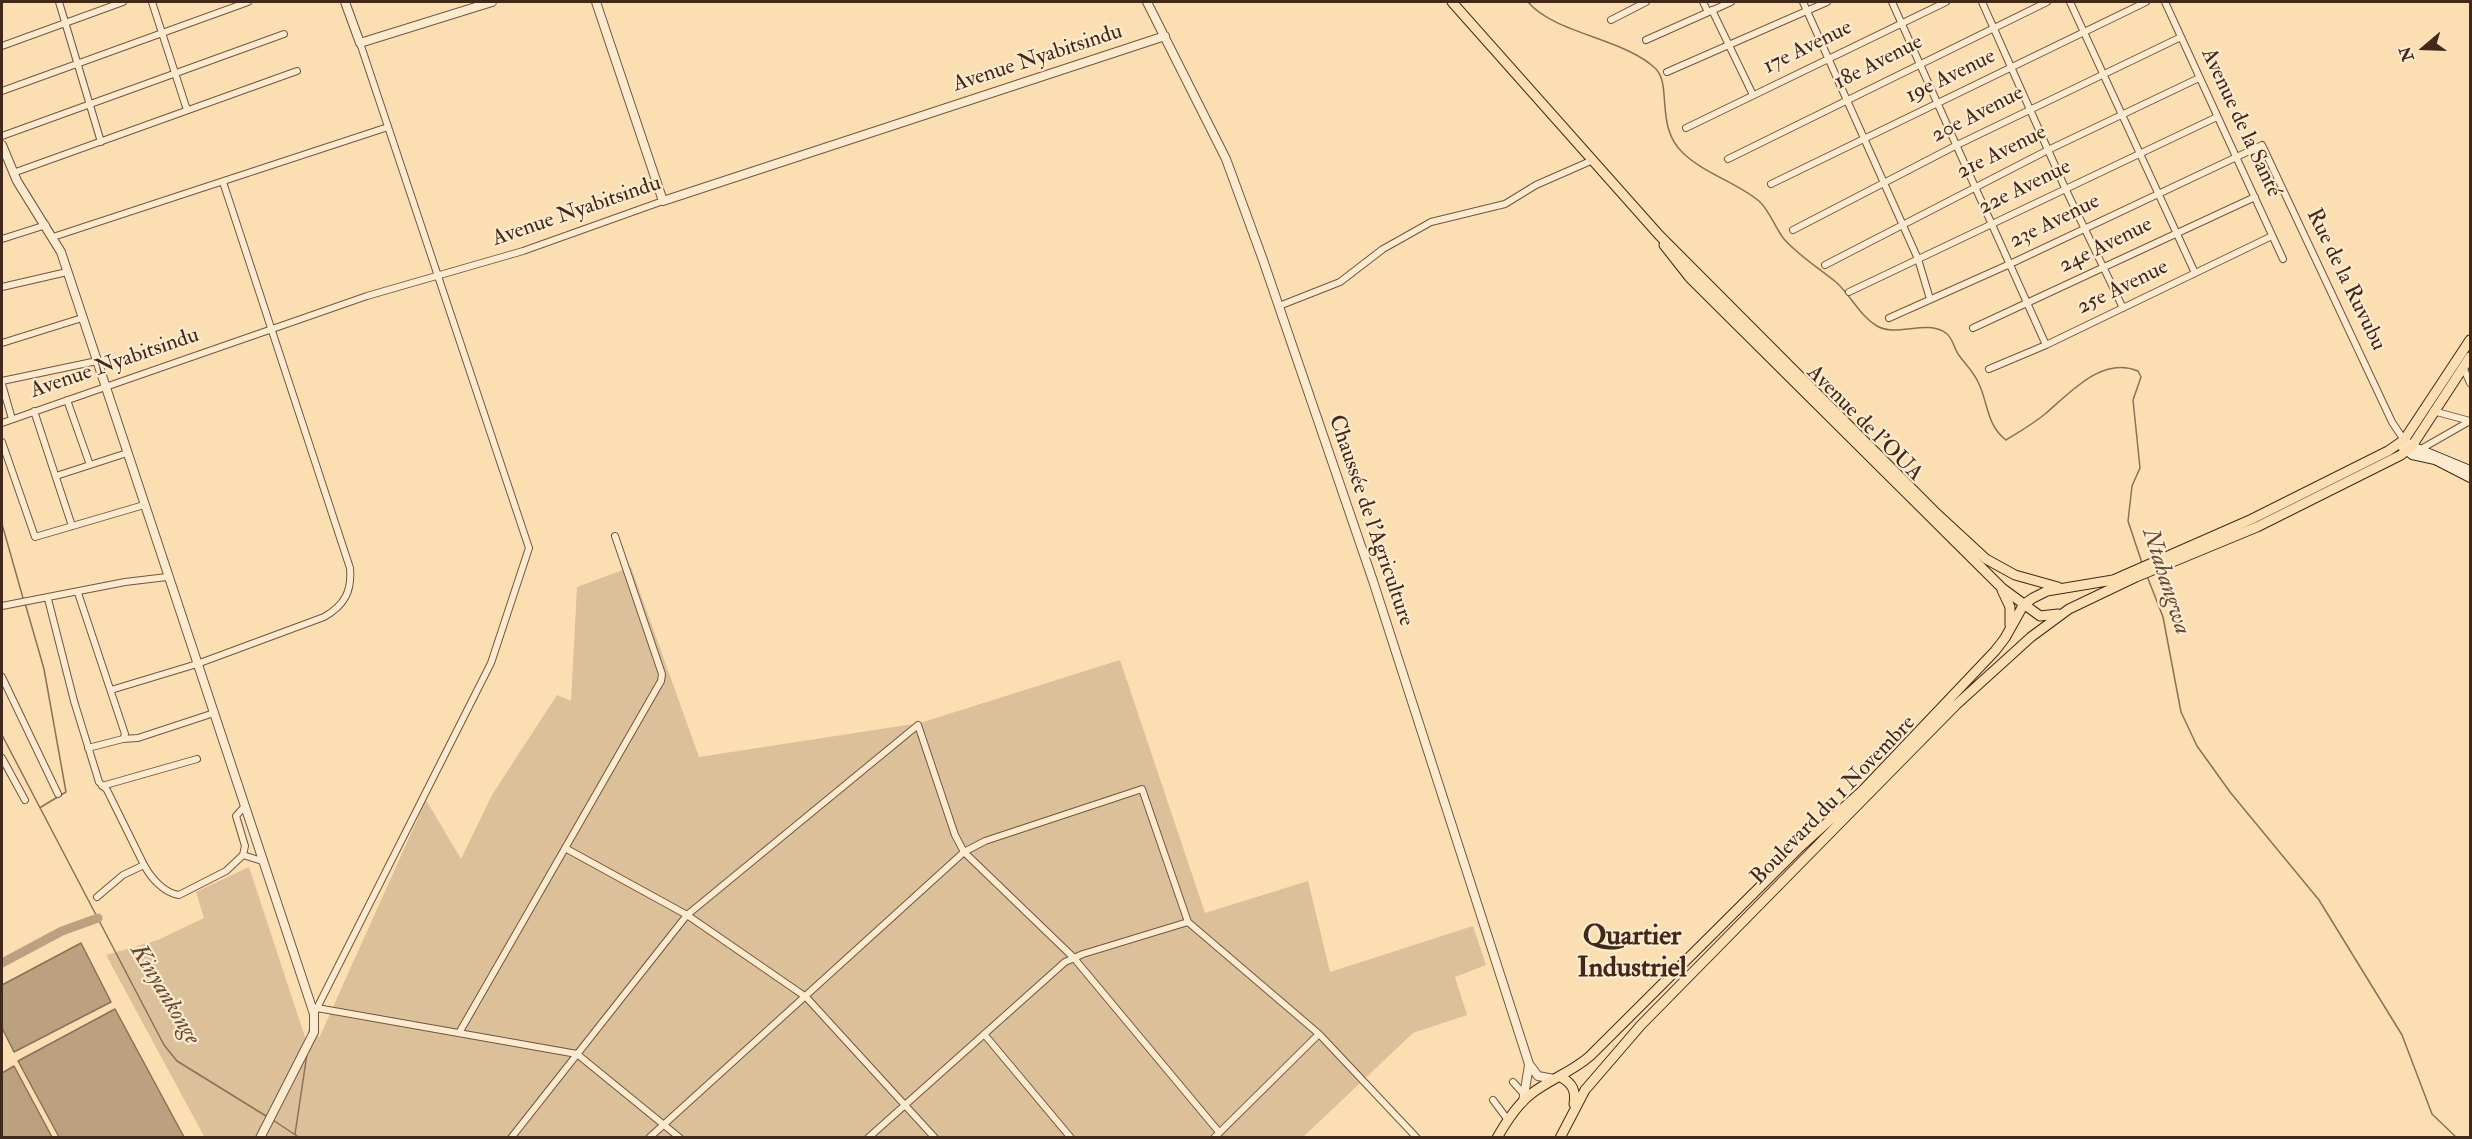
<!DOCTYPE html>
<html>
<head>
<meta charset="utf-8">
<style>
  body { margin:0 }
  #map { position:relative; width:2472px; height:1139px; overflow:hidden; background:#fbdfb3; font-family:"IM FELL Double Pica",serif }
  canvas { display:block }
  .frame { position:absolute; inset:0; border:3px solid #40281b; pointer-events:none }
  .north { position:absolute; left:2394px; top:18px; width:60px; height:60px; -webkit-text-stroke:4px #fceace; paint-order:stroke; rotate:251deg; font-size:16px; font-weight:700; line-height:24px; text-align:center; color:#40281b }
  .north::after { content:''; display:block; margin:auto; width:21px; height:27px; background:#40281b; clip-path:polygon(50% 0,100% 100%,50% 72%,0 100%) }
</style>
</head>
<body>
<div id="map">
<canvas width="2472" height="1139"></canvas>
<div class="frame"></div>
<div class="north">N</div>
</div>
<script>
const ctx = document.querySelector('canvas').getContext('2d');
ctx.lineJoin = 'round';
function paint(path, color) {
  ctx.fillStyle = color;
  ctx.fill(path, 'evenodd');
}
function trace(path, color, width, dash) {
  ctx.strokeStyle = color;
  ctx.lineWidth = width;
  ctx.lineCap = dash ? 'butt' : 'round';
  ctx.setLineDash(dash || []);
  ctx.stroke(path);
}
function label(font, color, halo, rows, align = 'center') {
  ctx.font = font + ' "IM FELL Double Pica",serif';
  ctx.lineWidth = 4.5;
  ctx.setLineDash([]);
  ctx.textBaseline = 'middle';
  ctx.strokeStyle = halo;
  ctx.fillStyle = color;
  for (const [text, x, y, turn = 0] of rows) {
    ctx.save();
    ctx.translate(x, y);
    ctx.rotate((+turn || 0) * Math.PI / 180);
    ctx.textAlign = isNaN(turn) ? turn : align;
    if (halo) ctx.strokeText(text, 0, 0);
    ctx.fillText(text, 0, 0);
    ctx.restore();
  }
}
paint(new Path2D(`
  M631 567 699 757 920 723 1120 660 1205 913 1308 881 1330 972 1473 926 1486 965 1455 977 1467 1015 1413 1033 1303 1137 205 1138 106 955 158 940 204 918 196 892 249 867 306 1040 320 1036 426 800 461 859 492 795 557 695 571 701 577 587Z`), '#dbc099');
const water = new Path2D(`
  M81 943 111 1002 14 1052 2 1028V985Z
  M115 1009 184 1137H59L18 1061Z
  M14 1066 52 1137H2V1073Z`);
paint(water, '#bba17f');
trace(water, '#8a7157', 1.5);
trace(new Path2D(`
  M1528 2C1555 34 1624 38 1656 69 1672 86 1655 127 1683 153 1705 174 1736 182 1759 201 1770 211 1775 228 1784 239 1799 256 1820 269 1837 283 1851 296 1860 316 1877 326 1897 338 1928 318 1947 334 1953 339 1954 348 1958 354 1965 364 1974 372 1979 384 1988 403 1987 426 2006 440 2019 432 2033 424 2045 414 2071 392 2102 356 2138 371L2141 377 2133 400 2140 468 2132 486 2128 521 2142 563
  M2 524 23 598
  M2147 576 2163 617 2181 712 2197 746 2230 792 2319 900 2402 1035 2432 1114 2457 1138
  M25 603 44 669 66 792 41 807
  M2 735 164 1045 177 1061 266 1116
  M309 1034 310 1026
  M273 1120 300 1138
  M295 1134 307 1054`), '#8a7157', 1.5);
trace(new Path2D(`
  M2 963 62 931 98 918`), '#bba17f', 9);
const minor = new Path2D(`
  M59 2 101 142
  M152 2 187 110
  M1703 2 1708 12
  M1803 2 1918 259 1930 299
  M1892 2 2046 345
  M1982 2 2065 188 2123 308
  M2070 2 2195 273
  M2165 2 2283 259
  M1712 10 1753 95
  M1611 20 1646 2
  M1646 40 1731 2
  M2 46 123 2
  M1667 72 1827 2
  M2 91 248 2
  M1686 128 1946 2
  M2 136 284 34
  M1728 159 2047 2
  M13 173 297 71
  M1771 184 2146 2
  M1793 230 1957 145 2181 37
  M53 237 388 127
  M2 239 46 225
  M1825 265 2048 150 2199 78
  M2 287 67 272
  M1849 292 2217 117
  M1279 306 1340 282 1383 249 1431 222 1505 204 1536 185 1593 160
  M1889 318 2010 264 2262 145 2392 422 2404 440
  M1973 328 2255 197
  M2 343 82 318
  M2463 367 2470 383
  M1989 369 2046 345 2272 236
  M2 381 97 361
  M2 384 12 419
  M67 400 90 465
  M34 411 72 526
  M2433 411 2470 421
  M2 423 367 296 523 251 663 201
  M2 442 35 537 144 505
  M2421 449 2470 421
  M56 476 127 453
  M78 593 125 734 123 739 88 748
  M48 599 74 701 99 782 107 790 144 865 123 875 97 897
  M2 606 125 582 167 577
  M2 677 58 794
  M111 690 197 664 324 617C345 605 352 591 350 568L223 182
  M123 739 138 738 214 713
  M2 758 25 800
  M102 786 197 759
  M565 848 687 915 806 997 935 1138
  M243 855 262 861
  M144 865C151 878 164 893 179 895L226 871 243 855 245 846 236 816 245 806
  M317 1008 577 1054 680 1138
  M314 1014 491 663 529 548 360 43
  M459 1033 661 681 662 674 615 536
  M984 1034 1071 1138
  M1513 1082 1523 1093
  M1493 1100 1508 1120
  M511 1138 687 915 918 725 955 835 964 852 1073 957 1219 1132
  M649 1138 964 852 985 841 1142 789 1188 922 1319 1034 1417 1138
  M868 1138 1065 962 1083 954 1188 922
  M1214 1138 1319 1034`);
const tertiary = new Path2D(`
  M345 2 360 43 492 2
  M596 2 663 201 1165 36
  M1147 2 1226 159 1263 260 1373 581 1529 1064 1538 1076 1554 1079
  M2 145 17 181 61 252 314 1014V1032L260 1138
  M1523 1102 1529 1065`);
const secondary = new Path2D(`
  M2404 440 2412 446 2470 470
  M2401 446 2412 455 2435 460 2470 478`);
const primary = new Path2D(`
  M1452 2 1659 235 1934 511 1986 559 2015 575 2058 587
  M1664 245 1690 278 2002 588 2040 616 2058 614
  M2002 590 2010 607V625
  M1561 1077C1573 1084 1576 1091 1574 1104
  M1497 1138C1506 1122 1517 1105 1531 1094 1550 1079 1572 1072 1590 1056L1798 849 1863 790 1995 651 2005 638 2024 604 2033 598 2047 591 2113 580 2252 519 2388 451 2404 440 2470 340
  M1560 1138 1585 1090 1641 1025 1956 705 2031 637 2069 609 2136 577 2257 527 2401 455 2412 446 2470 357`);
trace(minor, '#6f5641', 8);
trace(tertiary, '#6f5641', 10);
trace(secondary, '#40281b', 10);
trace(primary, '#40281b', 11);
trace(minor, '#fceace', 6);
trace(tertiary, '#fceace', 8);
trace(secondary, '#fceace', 8);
trace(primary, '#fbdfb3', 9);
label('22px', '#40281b', '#fceace', [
  ["17e Avenue",1808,48,-26],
  ["Avenue Nyabitsindu",1038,59,-18],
  ["18e Avenue",1879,63,-27],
  ["19e Avenue",1951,77,-26],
  ["20e Avenue",1978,115,-27],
  ["Avenue de la Santé",2240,123,65],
  ["21e Avenue",2002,153,-26],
  ["22e Avenue",2025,188,-26],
  ["Avenue Nyabitsindu",577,212,-19],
  ["23e Avenue",2055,222,-26],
  ["24e Avenue",2106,246,-26],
  ["Rue de la Ruvubu",2345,280,64],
  ["25e Avenue",2123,288,-26],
  ["Avenue Nyabitsindu",115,364,-19],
  ["Avenue de l'OUA",1864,424,45],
  ["Chaussée de l'Agriculture",1370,521,71],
  ["Boulevard du 1 Novembre",1834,801,-46]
]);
label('italic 24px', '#654c39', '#fceace', [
  ["Ntahangwa",2165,582,72],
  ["Kinyankonge",164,995,59]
]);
label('bold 28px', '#40281b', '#fceace', [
  ["Quartier",1632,938],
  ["Industriel",1632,970]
]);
</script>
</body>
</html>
